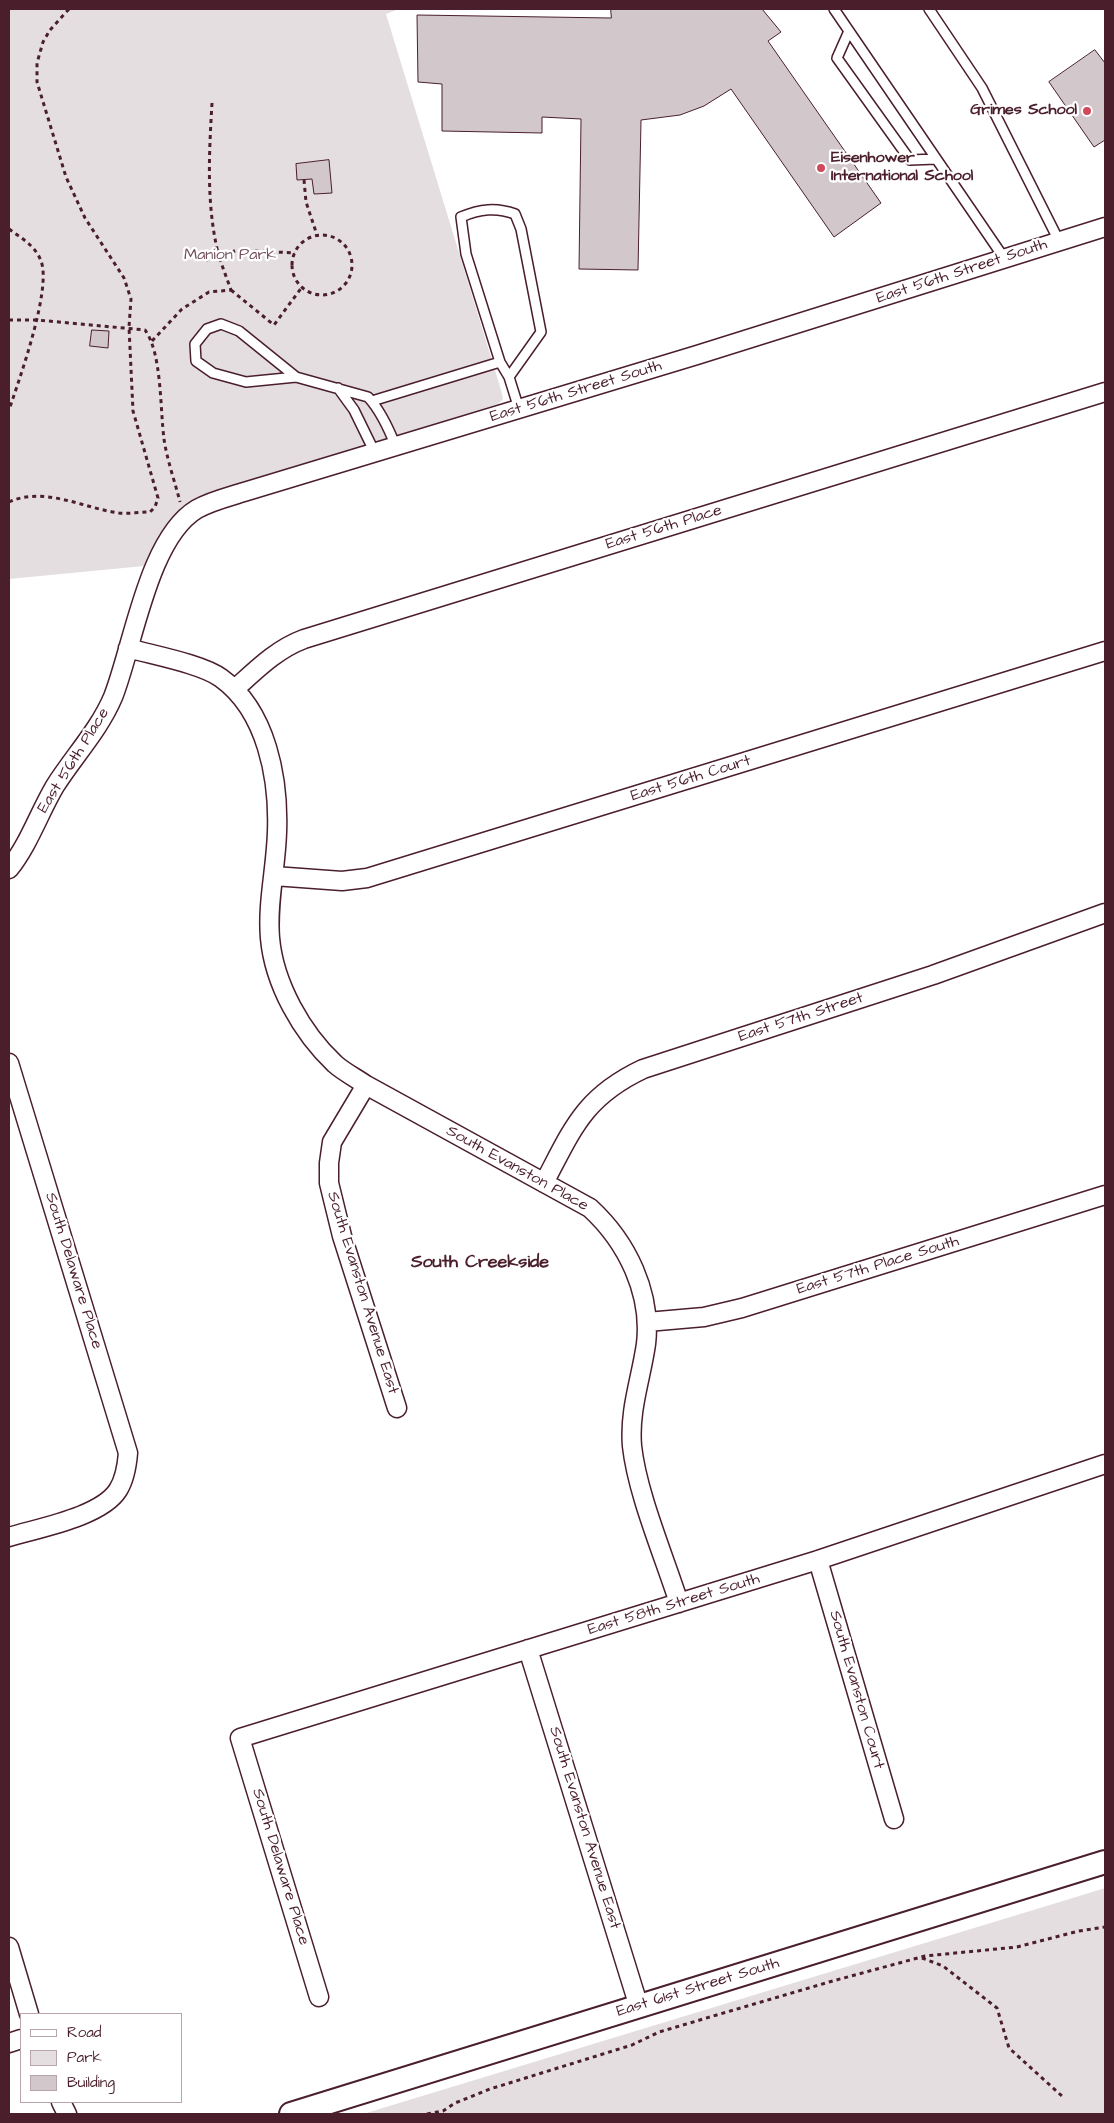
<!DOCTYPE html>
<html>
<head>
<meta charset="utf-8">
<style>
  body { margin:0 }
  #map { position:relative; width:1114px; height:2123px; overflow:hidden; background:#fff; font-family:"Architects Daughter",sans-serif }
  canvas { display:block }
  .frame { position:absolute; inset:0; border:10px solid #4a1f2b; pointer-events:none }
  .legend { position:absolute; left:20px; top:2013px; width:162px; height:90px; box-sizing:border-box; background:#fff; border:1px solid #b7a5aa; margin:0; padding:6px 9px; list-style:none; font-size:15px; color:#4a1f2b }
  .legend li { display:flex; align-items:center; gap:10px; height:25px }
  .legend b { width:25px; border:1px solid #b7a5aa }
</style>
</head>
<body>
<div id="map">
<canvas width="1114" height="2123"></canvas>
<div class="frame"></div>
<ul class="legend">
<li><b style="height:6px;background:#fff"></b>Road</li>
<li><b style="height:14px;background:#e5dee0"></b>Park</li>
<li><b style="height:14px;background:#d2c7cb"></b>Building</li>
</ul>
</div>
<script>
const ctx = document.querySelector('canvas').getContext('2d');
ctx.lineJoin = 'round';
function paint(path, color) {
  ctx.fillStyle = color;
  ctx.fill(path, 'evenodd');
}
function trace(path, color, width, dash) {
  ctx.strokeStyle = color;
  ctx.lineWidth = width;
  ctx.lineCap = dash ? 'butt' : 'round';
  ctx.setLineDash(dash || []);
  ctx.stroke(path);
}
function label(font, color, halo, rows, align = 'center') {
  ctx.font = font + ' "Architects Daughter",sans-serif';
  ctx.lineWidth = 4.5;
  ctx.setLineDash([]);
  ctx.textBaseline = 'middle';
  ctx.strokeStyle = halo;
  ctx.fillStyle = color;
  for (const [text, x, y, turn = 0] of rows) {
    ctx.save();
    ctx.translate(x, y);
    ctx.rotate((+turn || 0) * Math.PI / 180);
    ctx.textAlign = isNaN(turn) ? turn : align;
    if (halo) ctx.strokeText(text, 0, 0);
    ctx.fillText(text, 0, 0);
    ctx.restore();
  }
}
paint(new Path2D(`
  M9 9H399L386 14 501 390 503 399 498 404 202 496C167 517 161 530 144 566L9 579Z
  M1105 1888V2114H363L1076 1897Z`), '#e5dee0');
const building = new Path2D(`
  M611 9H762L781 32 768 41 881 203 834 237 731 89 704 106 680 115 641 120 638 270 579 269 581 119 542 117V133L442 131V84L418 82 417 15 611 18Z
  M1095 50 1105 63V140L1094 147 1049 82Z
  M329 160 332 193 314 194 312 179 297 180 296 164Z
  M92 330 109 331 108 348 90 346Z`);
paint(building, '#d2c7cb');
trace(building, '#4a1f2b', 1);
const service = new Path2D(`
  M834 9 1004 258
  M929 9 982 88 1059 241
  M849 31 837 58 910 160 936 159
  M296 377 239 331 221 324 207 329 195 344 196 361 213 373 246 382 296 377 368 397C381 411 389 429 396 447
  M509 377 541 332 521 229 515 214C496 207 480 209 461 217L466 254 500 362 509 377 519 409
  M338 388 354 410 375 453
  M372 401 500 362`);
const minor = new Path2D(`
  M128 648C152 655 202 664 221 678 267 711 279 779 277 832 276 868 267 903 270 938 274 984 302 1033 335 1064 344 1072 356 1078 366 1085L590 1208C627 1242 652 1293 646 1344 641 1379 629 1410 632 1446 637 1493 664 1556 679 1603
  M235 689C257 669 277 649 304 639L1105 392
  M9 869C29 844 39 813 55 786 74 756 99 730 113 697 133 647 148 538 197 509 211 501 228 497 244 492L697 355 1105 227
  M274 876 342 881 367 878 1105 651
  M9 1063 128 1453C127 1465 125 1479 118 1490 101 1517 38 1528 9 1537
  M366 1085 332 1142 329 1163V1183L342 1236 397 1408
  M544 1183C573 1128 584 1097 643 1069L933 975 1105 913
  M647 1322 704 1317 742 1308 1105 1195
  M818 1560 894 1819
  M528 1649 639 2007
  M9 1947 29 2014
  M319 1997 240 1738 818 1560 1105 1464
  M9 2043 21 2039
  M61 2102 67 2114`);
const tertiary = new Path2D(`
  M291 2114 1105 1862`);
trace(service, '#4a1f2b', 12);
trace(minor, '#4a1f2b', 21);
trace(tertiary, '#4a1f2b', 26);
trace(new Path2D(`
  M212 103C209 155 206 206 219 257L237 250 295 253
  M304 180 306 202 317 235
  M9 229C21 238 35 245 41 261 52 289 19 380 9 410
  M292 265a30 30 0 1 1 60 0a30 30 0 1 1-60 0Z
  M231 290 274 325 302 287
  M9 320H37L145 330C162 353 160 409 164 439 167 460 175 482 180 502
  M152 341 182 309 209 292 231 290 219 257 206 260
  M9 502C44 486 83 508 119 513 129 514 140 512 150 512L155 507 158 498 133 411 129 327 131 299 124 278 85 218 66 177 37 82V63L43 42 50 30 69 9
  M922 1958 943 1966 997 2008 1009 2048 1063 2097
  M427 2114 443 2111 455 2103 490 2089 632 2045 659 2032 829 1982 925 1956 1017 1947 1079 1931 1105 1927`), '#4a1f2b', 3, [4, 4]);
trace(service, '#fff', 9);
trace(minor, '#fff', 18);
trace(tertiary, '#fff', 22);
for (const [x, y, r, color] of [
  [1087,111,5,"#d1495b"],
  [821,168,5,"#d1495b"]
]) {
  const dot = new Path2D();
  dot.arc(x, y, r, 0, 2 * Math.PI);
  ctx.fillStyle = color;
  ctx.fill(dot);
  trace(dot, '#fff', 2);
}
label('bold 16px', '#4a1f2b', '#fff', [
  ["Grimes School",1077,111],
  ["Eisenhower",831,159,"left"],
  ["International School",831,177,"left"]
], 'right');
label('16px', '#714f58', '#fff', [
  ["Manion Park",230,256]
]);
label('16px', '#4a1f2b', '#fff', [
  ["East 56th Street South",962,272,-18],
  ["East 56th Street South",576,392,-17],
  ["East 56th Place",664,528,-17],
  ["East 56th Place",74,761,-58],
  ["East 56th Court",691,779,-17],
  ["East 57th Street",801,1018,-18],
  ["South Evanston Place",517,1169,29],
  ["East 57th Place South",878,1266,-17],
  ["South Delaware Place",73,1271,73],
  ["South Evanston Avenue East",362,1293,73],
  ["East 58th Street South",674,1605,-17],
  ["South Evanston Court",856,1690,74],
  ["South Evanston Avenue East",584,1828,73],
  ["South Delaware Place",280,1867,73],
  ["East 61st Street South",698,1988,-17]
]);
label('bold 18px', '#4a1f2b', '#fff', [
  ["South Creekside",480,1263]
]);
</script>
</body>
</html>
